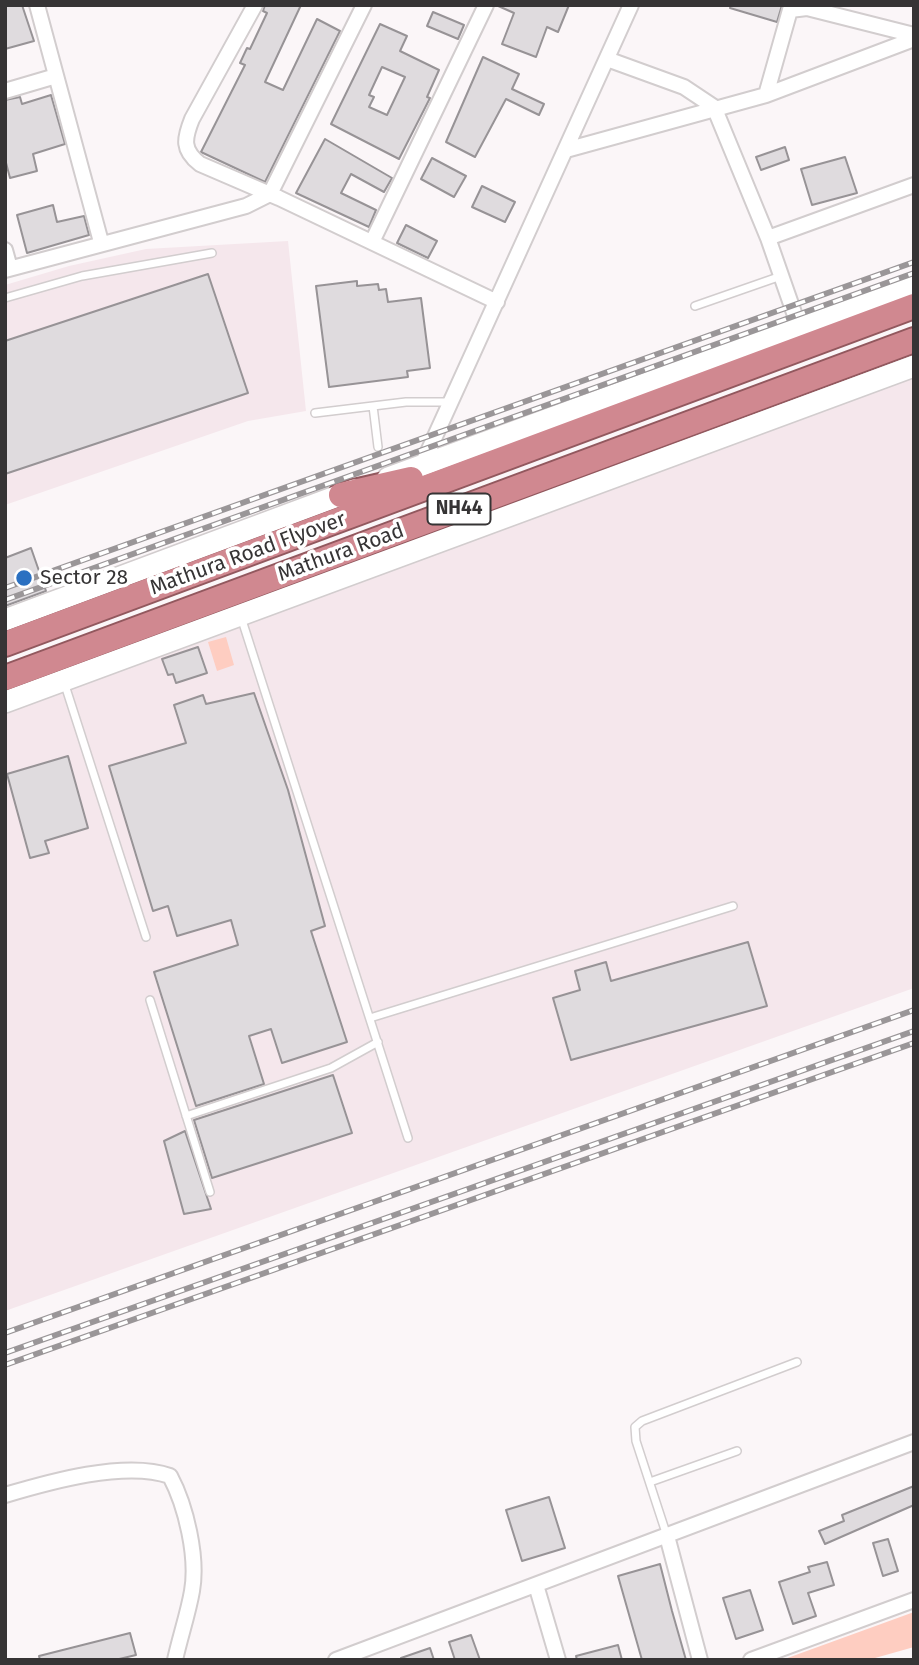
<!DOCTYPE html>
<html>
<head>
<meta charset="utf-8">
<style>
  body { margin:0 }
  #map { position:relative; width:919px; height:1665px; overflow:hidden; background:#fbf6f8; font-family:"Fira Sans",sans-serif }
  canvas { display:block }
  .frame { position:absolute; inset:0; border:7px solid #363435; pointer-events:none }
</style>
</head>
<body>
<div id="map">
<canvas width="919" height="1665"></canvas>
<div class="frame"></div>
</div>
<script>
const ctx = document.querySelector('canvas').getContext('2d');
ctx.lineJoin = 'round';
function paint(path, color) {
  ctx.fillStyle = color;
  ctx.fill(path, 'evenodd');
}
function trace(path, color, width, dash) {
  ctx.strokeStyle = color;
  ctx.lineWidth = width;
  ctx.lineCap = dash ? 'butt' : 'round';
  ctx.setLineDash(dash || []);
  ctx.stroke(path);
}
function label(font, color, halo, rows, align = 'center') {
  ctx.font = font + ' "Fira Sans",sans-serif';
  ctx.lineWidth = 7;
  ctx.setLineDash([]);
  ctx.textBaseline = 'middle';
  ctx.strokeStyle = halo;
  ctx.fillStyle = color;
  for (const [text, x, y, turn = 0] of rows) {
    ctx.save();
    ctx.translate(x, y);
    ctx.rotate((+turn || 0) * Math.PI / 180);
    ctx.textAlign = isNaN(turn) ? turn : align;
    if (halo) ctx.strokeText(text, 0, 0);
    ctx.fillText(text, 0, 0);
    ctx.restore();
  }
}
paint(new Path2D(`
  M288 241 306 411 248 421 5 505V285L69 266 146 249Z
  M914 365V988L5 1311V698Z`), '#f5e7ec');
paint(new Path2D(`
  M226 637 234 665 217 671 208 642Z
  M914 1612V1647L868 1660H782Z`), '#fecdc1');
const building = new Path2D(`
  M5 5H22L34 41 5 49Z
  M265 5H301L265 82 283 90 317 19 340 31 265 182 201 152 245 65 240 63 247 48 250 49 267 13 263 11Z
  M496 5H569L558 32 547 27 536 57 502 44 514 13Z
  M731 5H782L777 22 730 8Z
  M433 12 464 25 458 39 427 26Z
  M380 24 407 36 400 51 439 70 427 97 430 98 399 159 331 124ZM382 67 405 77 387 115 369 107 374 97 369 95Z
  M483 57 519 74 512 89 544 104 539 115 506 99 475 157 446 142Z
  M51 95 65 144 33 154 37 171 10 178 5 159V100L20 97 22 104Z
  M325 139 392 178 384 192 351 174 341 193 376 210 369 227 296 193Z
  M785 147 789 160 761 170 756 157Z
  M845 157 857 193 812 205 801 169Z
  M432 158 466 176 454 197 421 179Z
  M482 186 515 202 505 222 472 207Z
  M53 205 57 222 84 216 89 235 27 253 17 215Z
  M406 225 437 241 428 258 397 243Z
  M208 274 248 393 5 474V341Z
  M357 281V286L378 284 379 290 386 289 388 302 421 298 430 368 407 371 408 377 329 387 316 286Z
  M31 548 46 591 5 606V558Z
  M198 647 207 673 176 683 173 674 168 675 162 659Z
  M254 693 288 790 325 926 311 931 347 1042 282 1063 271 1029 249 1036 264 1084 196 1106 154 972 238 945 231 920 177 936 168 906 153 911 109 766 186 743 174 705 203 695 206 704Z
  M68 756 88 828 45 841 49 853 30 858 7 774Z
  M748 942 767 1006 571 1060 553 998 580 990 575 971 606 962 611 981Z
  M333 1075 352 1133 212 1178 194 1120Z
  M185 1131 211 1209 184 1214 164 1141Z
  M914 1486V1505L825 1544 819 1531 844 1521 842 1515Z
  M549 1497 565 1548 522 1561 506 1510Z
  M888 1539 898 1571 883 1576 873 1543Z
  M827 1562 834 1585 808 1593 816 1616 793 1624 779 1582 810 1572 808 1567Z
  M660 1564 672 1611 686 1660H642L618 1576Z
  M750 1590 763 1630 736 1639 723 1598Z
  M130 1633 136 1655 115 1660H40L39 1656Z
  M471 1635 480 1660H455L449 1642Z
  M618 1645 622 1660H577L576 1656Z
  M430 1648 434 1660H401V1658Z`);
paint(building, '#dfdbde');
trace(building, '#979396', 2);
const service = new Path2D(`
  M5 298 82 276 212 253
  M695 306 781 276
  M373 406 378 447
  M315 413 406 402H451
  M241 617 408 1138
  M64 682 146 937
  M150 1000 210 1192
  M370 1018 733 906
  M186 1116 331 1068 378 1042
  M650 1482 737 1451
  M667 1536 636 1441 635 1427 642 1421 797 1362`);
const minor = new Path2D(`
  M37 5 101 242
  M255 5 192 119C184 139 182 150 200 164L279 198 497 302
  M607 59 684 87 714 107 768 238 799 327
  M5 91 56 76
  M766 95 790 10 807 8 914 35
  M566 150 766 95 914 39
  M768 238 914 185
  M372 242 486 5
  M5 250 10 268
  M5 270 246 206 270 194 364 5
  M422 465 631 5
  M5 1495C49 1482 125 1460 170 1476 186 1506 198 1557 192 1591 188 1614 180 1637 175 1660
  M667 1536 700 1660
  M536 1585 558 1660
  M336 1660 914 1442
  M751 1660 914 1600`);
const secondary = new Path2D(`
  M388 478 914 285
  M5 620 354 490
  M5 702 914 366`);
const trunk = new Path2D(`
  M341 495 411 479
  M5 644 914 306
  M5 678 914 340`);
trace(service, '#d2cdce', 10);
trace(minor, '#d2cdce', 18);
trace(secondary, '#d2cdce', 24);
trace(trunk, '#92585e', 28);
trace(service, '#fff', 7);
trace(minor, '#fff', 14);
trace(secondary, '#fff', 21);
trace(trunk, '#d08890', 24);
const rail = new Path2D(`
  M5 588 914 262
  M5 600 914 273
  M5 1333 914 1010
  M5 1353 914 1031
  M5 1365 914 1043`);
trace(rail, '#9a9698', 6);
trace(rail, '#fff', 3.5, [10]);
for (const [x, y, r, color] of [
  [24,578,9,"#2b70c1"]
]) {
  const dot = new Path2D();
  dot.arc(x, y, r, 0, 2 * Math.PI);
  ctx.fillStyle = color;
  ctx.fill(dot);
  trace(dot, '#fff', 2.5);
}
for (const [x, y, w] of [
  [459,509,63]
]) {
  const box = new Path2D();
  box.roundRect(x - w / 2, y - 15.5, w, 31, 5);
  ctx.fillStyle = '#fff';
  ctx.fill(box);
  trace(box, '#363435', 2);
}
label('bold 19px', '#363435', null, [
  ["NH44",459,509]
]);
label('21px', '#363435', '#fff', [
  ["Mathura Road",341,553,-20],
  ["Mathura Road Flyover",248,554,-20]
]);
label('21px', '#363435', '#fff', [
  ["Sector 28",40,578]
], 'left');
</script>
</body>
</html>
